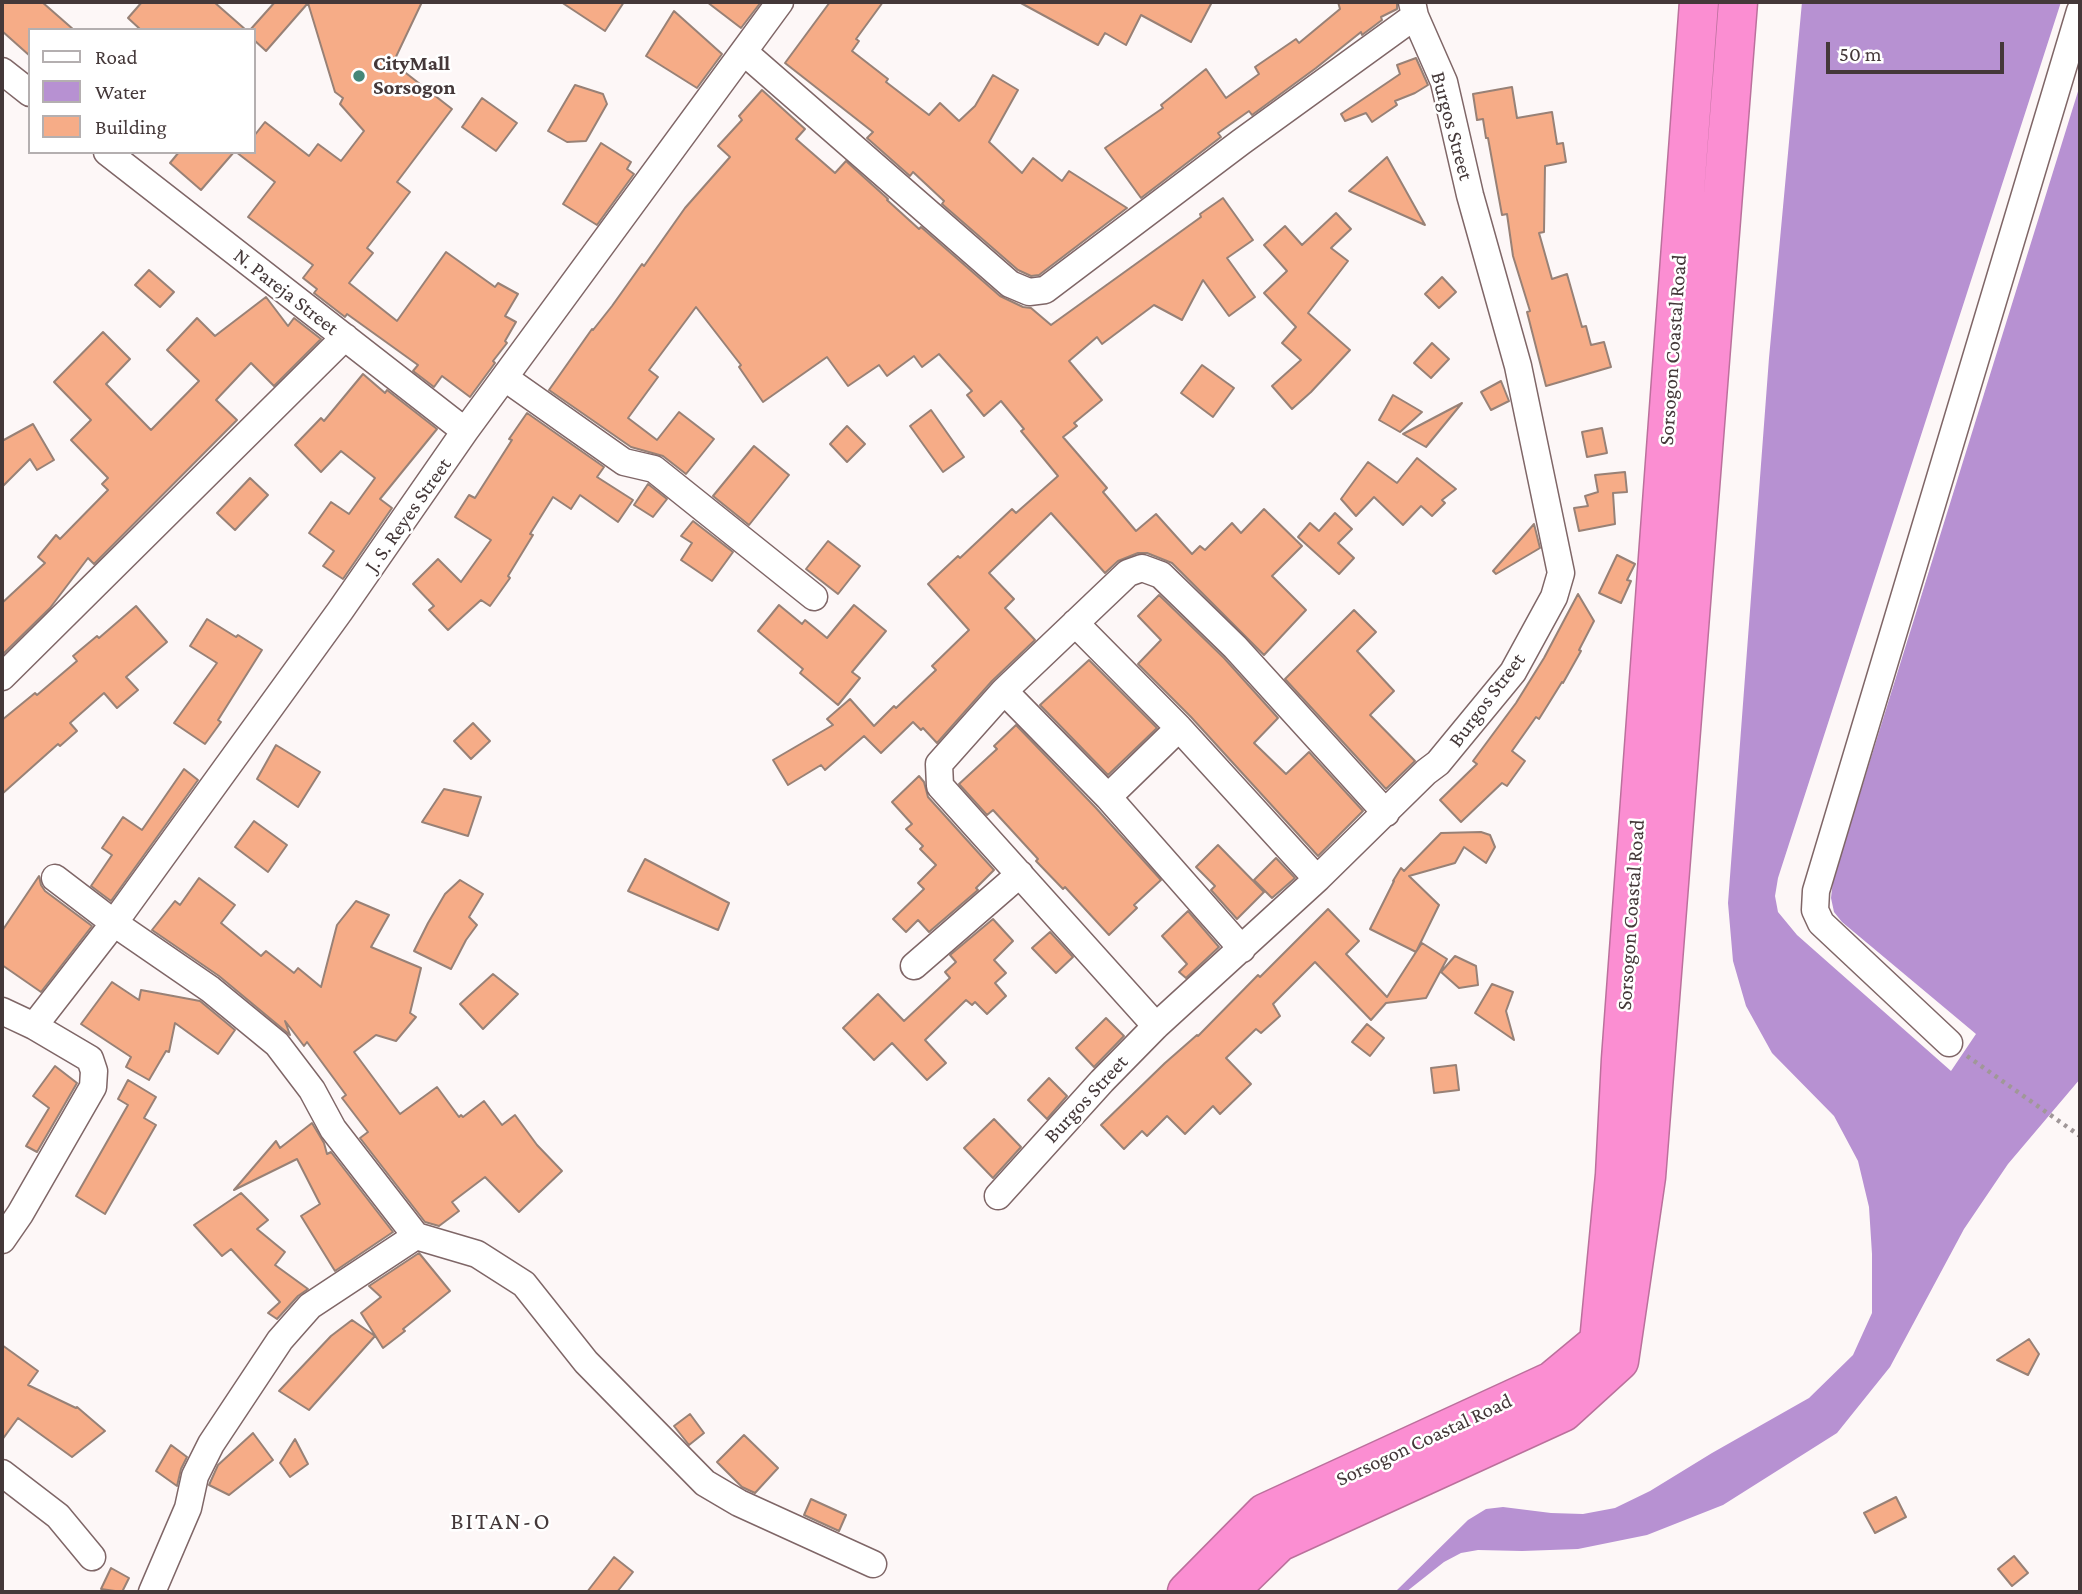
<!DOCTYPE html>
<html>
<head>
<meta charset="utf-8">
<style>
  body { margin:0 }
  #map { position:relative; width:2082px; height:1594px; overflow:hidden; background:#fdf7f7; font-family:"Crimson Pro",serif }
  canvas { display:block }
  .frame { position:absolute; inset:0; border:4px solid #443839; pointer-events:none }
  .legend { position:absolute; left:28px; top:28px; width:228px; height:126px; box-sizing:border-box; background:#fff; border:2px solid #b4afb0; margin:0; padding:9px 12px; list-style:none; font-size:21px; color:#443839 }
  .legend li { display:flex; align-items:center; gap:14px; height:35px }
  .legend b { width:35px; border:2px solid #b4afb0 }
  .scale { position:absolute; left:1826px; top:42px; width:178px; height:32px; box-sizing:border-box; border:4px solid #443839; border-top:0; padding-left:9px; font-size:21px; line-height:24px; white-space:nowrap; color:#443839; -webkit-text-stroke:5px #fff; paint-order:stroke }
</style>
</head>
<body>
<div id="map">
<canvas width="2082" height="1594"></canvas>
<div class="frame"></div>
<ul class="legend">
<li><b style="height:9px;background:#fff"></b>Road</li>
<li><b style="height:19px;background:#b791d2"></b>Water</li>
<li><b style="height:19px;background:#f6ac87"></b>Building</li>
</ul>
<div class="scale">50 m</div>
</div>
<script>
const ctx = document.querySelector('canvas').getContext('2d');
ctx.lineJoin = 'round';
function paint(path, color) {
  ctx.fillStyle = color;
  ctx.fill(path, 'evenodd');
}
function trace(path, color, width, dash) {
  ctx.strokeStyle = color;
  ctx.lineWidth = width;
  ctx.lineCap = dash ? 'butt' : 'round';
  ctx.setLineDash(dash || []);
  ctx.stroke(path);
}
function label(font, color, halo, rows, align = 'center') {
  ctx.font = font + ' "Crimson Pro",serif';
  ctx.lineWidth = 5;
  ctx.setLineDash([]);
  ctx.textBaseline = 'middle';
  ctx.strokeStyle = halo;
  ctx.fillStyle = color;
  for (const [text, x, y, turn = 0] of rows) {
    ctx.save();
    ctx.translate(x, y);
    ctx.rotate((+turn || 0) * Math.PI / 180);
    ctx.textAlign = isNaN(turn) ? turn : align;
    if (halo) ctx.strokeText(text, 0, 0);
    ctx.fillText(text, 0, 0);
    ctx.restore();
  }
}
paint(new Path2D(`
  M1802 2H2080V1079L2008 1164 1964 1229 1890 1367 1837 1433 1723 1505 1647 1535 1578 1549 1522 1551 1478 1550 1461 1553 1444 1562 1406 1592H1395L1468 1520 1486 1509 1503 1507 1551 1513 1583 1514 1615 1508 1650 1491 1712 1453 1809 1398 1853 1355 1872 1313V1254L1869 1207 1858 1161 1834 1116 1772 1053 1746 1006 1733 961 1728 903 1769 358Z`), '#b791d2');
paint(new Path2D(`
  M2061 2H2080V85L1833 880 1831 898 1834 912 1842 922 1976 1034 1951 1071 1797 935 1778 912 1775 896 1778 878Z`), '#fdf7f7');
const building = new Path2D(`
  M2 2H42L74 30H30V56L2 31Z
  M142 2H214L246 30H141L128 18Z
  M275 2H422L393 63 452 109 397 182 410 192 367 248 373 253 349 283 397 321 446 252 495 287 498 283 518 294 505 316 516 322 505 341 507 343 493 361 495 363 470 397 442 376 434 387 413 371 418 365 347 314 345 317 314 293 317 289 303 278 313 265 248 217 275 182 236 152H254V136L265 122 309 156 318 144 341 161 364 131 340 104 343 98 335 92 308 3 266 51 254 40V30H250Z
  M561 2H624L605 31Z
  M707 2H761L741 28Z
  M830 2H883L856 39 859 41 852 51 888 79 886 82 929 115 940 103 959 121 975 106 993 75 1018 90 989 142 1022 173 1033 158 1062 181 1069 171 1127 208 1039 275 1031 276 1018 270 942 204 944 201 913 172 910 176 867 138 873 132 785 63Z
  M1019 2H1212L1191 42 1141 15 1126 45 1105 33 1098 45Z
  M1338 2H1397V9L1381 17 1382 20 1362 35 1361 32 1316 68 1252 115 1249 111 1218 133 1221 137 1141 198 1105 148 1163 108 1161 105 1206 69 1226 98 1259 74 1255 67 1296 39 1299 43 1340 9Z
  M674 11 722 54 697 88 646 56Z
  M1416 58 1428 85 1415 93 1395 101 1397 105 1372 122 1366 113 1345 121 1341 114 1400 74 1397 65Z
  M575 85 603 94 607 104 586 141 567 142 548 131Z
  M1512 87 1517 118 1552 112 1557 144 1563 143 1566 162 1545 166 1544 232 1539 233 1552 279 1567 274 1582 327 1586 326 1591 345 1604 342 1611 367 1546 386 1527 312 1530 311 1513 256 1507 214 1502 215 1488 138H1486L1483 119 1477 120 1473 94Z
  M762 90 805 129 796 139 835 173 846 161 888 199 887 200 919 229 921 227 1000 296 1023 307 1031 308 1051 325 1201 217 1200 214 1223 198 1253 240 1227 258 1255 297 1229 316 1203 280 1182 320 1154 305 1102 344 1097 337 1069 361 1102 400 1074 423 1077 426 1063 437 1107 488 1103 492 1136 531 1156 514 1192 554 1200 546 1205 550 1232 523 1241 533 1264 509 1302 546 1272 576 1306 610 1264 655 1172 563 1147 553H1138L1118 561 1105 573 1051 513 989 573 1014 599 1005 608 1035 640 992 681 937 743 923 728 921 730 913 722 881 753 864 736 825 770 821 765 788 785 773 760 833 725 827 719 850 699 874 726 894 706 896 708 936 670 932 666 969 630 928 584 958 556 960 558 1012 509 1016 513 1058 476 1021 431 1024 429 1001 401 984 416 967 395 972 391 939 354 922 367 914 356 887 376 879 365 848 386 827 357 763 402 739 367 741 365 696 307 649 370 658 377 628 418 657 440 679 412 714 439 686 474 663 456 631 447 549 390 592 329 593 330 612 306 642 264 644 266 685 208 730 157 718 146 742 120 739 116Z
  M482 98 517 123 496 151 462 127Z
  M601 143 631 162 627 169 634 174 597 225 563 204Z
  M179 152H234L201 190 170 163Z
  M1387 157 1425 225 1349 191Z
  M1336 213 1351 229 1331 248 1348 261 1308 313 1350 350 1311 392 1292 409 1272 386 1301 360 1282 343 1296 327 1264 293 1287 271 1264 245 1285 226 1302 245Z
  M149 270 174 292 160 307 135 285Z
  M1442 277 1456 292 1439 308 1425 294Z
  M266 297 288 326 294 318 321 339 274 386 251 363 216 400 237 420 94 564 88 558 50 608 2 655V603L45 563 38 557 56 535 60 539 108 490 102 484 108 478 71 440 91 420 54 382 103 332 130 359 106 384 151 430 199 381 167 350 197 318 215 336Z
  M1432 343 1449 359 1431 378 1414 363Z
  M1202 365 1234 388 1213 417 1181 393Z
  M363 374 385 393 387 390 437 429 380 499 392 508 343 579 323 566 334 551 309 533 331 502 349 514 375 478 341 451 321 472 295 445 321 418 324 421Z
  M1501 381 1509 401 1491 410 1481 392Z
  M1393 395 1422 412 1400 432 1379 420Z
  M1462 403 1426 447 1403 434Z
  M931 410 964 457 943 472 910 426Z
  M527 413 604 467 597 477 633 500 618 522 580 495 571 509 553 497 530 534 533 535 508 576 510 578 490 606 481 600 448 630 429 610 434 606 413 584 438 559 461 582 491 540 455 517 469 495 475 498 512 440 509 439Z
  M33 424 54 460 37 470 30 459 2 487V441Z
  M847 426 865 444 847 462 830 444Z
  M1602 428 1607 453 1587 457 1582 432Z
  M754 446 789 475 749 525 713 496Z
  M1417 458 1456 489 1442 500 1445 503 1432 516 1421 506 1403 525 1374 497 1356 516 1341 499 1368 462 1397 483Z
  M1625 472 1627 492 1613 493 1615 524 1579 531 1574 508 1588 506 1585 496 1598 492 1595 475Z
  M250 478 268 495 235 530 217 513Z
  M648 484 667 499 653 517 634 505Z
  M1335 513 1352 529 1338 543 1354 558 1339 574 1298 537 1310 523 1319 531Z
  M693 521 733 552 712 581 681 560 692 543 681 536Z
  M1534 524 1540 548 1496 574 1493 571Z
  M828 541 860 566 838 594 806 569Z
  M1617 555 1635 564 1627 580 1631 581 1621 603 1599 593Z
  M1578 594 1594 621 1579 650 1581 651 1563 683 1562 682 1539 719 1536 717 1512 751 1525 761 1507 786 1502 783 1461 822 1440 800 1477 764 1473 761 1516 703 1544 658Z
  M1159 595 1224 658 1278 718 1254 743 1286 774 1309 752 1363 811 1318 856 1191 717 1138 664 1161 640 1138 616Z
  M779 605 802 624 805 620 827 638 854 605 886 631 852 672 860 678 838 705 800 673 803 669 758 631Z
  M136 606 167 642 126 677 138 690 117 708 104 693 70 723 77 731 60 746 58 744 2 794V720L35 693 37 695 77 661 73 656 97 636 99 638Z
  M1354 610 1376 632 1357 651 1394 691 1370 715 1415 761 1386 789 1285 679Z
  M207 619 236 637 238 635 262 650 218 720 221 722 205 744 174 723 217 663 190 646Z
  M1089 660 1157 728 1108 775 1040 705Z
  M473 723 490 741 471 759 454 741Z
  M1016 725 1096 808 1161 880 1134 905 1137 908 1109 935 1065 887 1063 889 1036 861 1038 859 993 810 987 815 959 784 997 749 994 746Z
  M276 745 320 772 298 807 257 779Z
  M184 769 198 780 111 901 91 886 112 855 102 848 123 817 142 830Z
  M919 776 924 782 928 797 994 870 976 888 978 890 929 932 918 920 906 932 893 919 924 889 918 883 936 865 920 849 923 846 906 829 912 824 892 802Z
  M444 789 481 797 468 836 422 822Z
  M254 821 287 845 268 872 235 847Z
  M1481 832 1490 835 1495 847 1486 863 1464 847 1455 863 1409 876 1439 905 1416 952 1422 943 1447 959 1426 998 1386 1003 1371 1020 1315 962 1273 1004 1280 1016 1261 1033 1256 1029 1226 1058 1251 1084 1220 1114 1213 1106 1185 1134 1167 1116 1147 1136 1142 1131 1124 1149 1101 1125 1165 1063 1197 1035 1198 1036 1258 975 1260 977 1328 909 1359 941 1346 954 1387 997 1416 952 1370 929 1394 881H1393L1401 868 1404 871 1441 833Z
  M1218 845 1264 892 1237 919 1211 890 1215 886 1196 867Z
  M1276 858 1295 878 1272 898 1254 880Z
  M645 859 729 903 718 930 628 891Z
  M39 876 41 885 45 891 92 926 41 992 2 965V931Z
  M199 878 235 905 221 923 261 956 266 951 294 973 298 968 321 987 337 925 356 901 389 915 371 947 421 968 410 1013 416 1017 396 1041 376 1035 354 1052 400 1114 437 1087 459 1117 461 1115 463 1117 484 1101 502 1125 515 1115 537 1145 562 1171 519 1212 485 1177 452 1202 459 1211 439 1226 425 1222 360 1138 368 1132 342 1098 346 1095 307 1042 304 1046 285 1021 290 1035 219 976 152 930 175 901 180 905Z
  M460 880 483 894 469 917 477 925 466 940 451 969 414 951 428 923 445 894Z
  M1188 911 1219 947 1186 978 1179 972 1187 964 1162 936Z
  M993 919 1013 941 994 960 1006 973 995 983 1006 996 987 1014 975 1002 972 1005 966 1000 925 1040 946 1063 927 1080 892 1043 874 1060 843 1028 878 994 904 1021 950 978 945 972 956 962 950 955Z
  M1050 932 1073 957 1056 973 1032 948Z
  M1455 956 1476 966 1478 985 1459 988 1441 972Z
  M493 974 518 994 483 1029 460 1004Z
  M112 982 139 1000 141 990 200 1001 235 1030 218 1054 175 1023 169 1052 166 1051 149 1080 126 1067 131 1057 81 1024Z
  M1492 984 1513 992 1506 1011 1514 1040 1475 1013Z
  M1106 1018 1124 1036 1094 1067 1076 1048Z
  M1367 1024 1384 1038 1370 1056 1352 1042Z
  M1456 1065 1459 1090 1434 1093 1431 1068Z
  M55 1066 77 1083 37 1152 26 1146 49 1108 33 1096Z
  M1049 1078 1067 1096 1047 1119 1028 1100Z
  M128 1080 156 1097 144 1118 156 1125 105 1214 76 1196 128 1105 118 1099Z
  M994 1119 1021 1147 993 1178 964 1148Z
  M312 1123 324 1143 327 1154 331 1152 393 1232 335 1271 301 1216 320 1204 297 1159 234 1190 276 1141 280 1148Z
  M241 1193 268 1220 257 1229 285 1252 275 1265 308 1289 298 1296 277 1319 268 1313 280 1302 231 1249 222 1256 194 1225Z
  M419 1253 450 1291 403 1329 405 1331 383 1348 361 1313 381 1297 369 1286Z
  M352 1320 375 1336 309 1410 279 1391 331 1336Z
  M2029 1339 2039 1354 2028 1375 1997 1360Z
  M2 1345 38 1371 28 1385 76 1408 77 1407 105 1431 72 1457 18 1418 2 1440Z
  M690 1414 704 1433 689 1445 674 1426Z
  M253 1433 273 1460 229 1495 209 1485 218 1465Z
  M744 1435 778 1468 755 1493 742 1487 717 1462Z
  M295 1439 308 1464 290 1477 280 1463Z
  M171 1445 187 1457 181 1469 177 1486 156 1471Z
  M1896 1497 1906 1517 1875 1533 1864 1513Z
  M811 1499 846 1515 839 1531 804 1515Z
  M2014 1556 2028 1573 2012 1586 1998 1569Z
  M614 1557 633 1572 617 1592H587Z
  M111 1568 129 1578 122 1592 101 1589Z`);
paint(building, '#f6ac87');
trace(building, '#988176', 2);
const minor = new Path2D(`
  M744 52 1010 284 1029 292 1045 290 1241 142 1415 16
  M2 71 30 93
  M107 152 465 431
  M505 378 624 462 654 469 814 597
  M1075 623 1179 728 1317 879
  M2 677 345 337
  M1004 691 1108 797 1242 949
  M1108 797 1179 728
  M55 878 114 923 210 989 277 1044 312 1090 333 1129 416 1236 477 1254 524 1284 586 1362 705 1483 739 1503 873 1564
  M914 966 1020 874
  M2 1011 34 1026 90 1059 94 1071 93 1087 20 1214 2 1240
  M34 1026 114 923 340 611 465 431 780 2
  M1156 1026 940 786 939 764 1004 691 1128 573 1142 568 1161 575 1235 647 1386 813
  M1949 1043 1821 923 1815 910 1816 891 2080 11
  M998 1196 1102 1081 1156 1026 1317 879 1426 772 1438 763 1513 672 1554 597 1561 573 1518 366 1470 195 1444 82 1415 16 1412 2
  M2 1473 58 1516 92 1557
  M152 1592 188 1508 195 1476 211 1444 280 1340 310 1306 416 1236`);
const highway = new Path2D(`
  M1187 1592 1265 1513 1552 1381 1599 1342 1615 1175 1621 1059 1699 2
  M1228 1592 1279 1542 1563 1412 1619 1361 1646 1177 1738 2`);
trace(minor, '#7f6667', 29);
trace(highway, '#bb709c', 41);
trace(new Path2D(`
  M1967 1056 2080 1136`), '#a09798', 4.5, [3.5, 5]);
trace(minor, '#fff', 26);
trace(highway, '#fb8ed2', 38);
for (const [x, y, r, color] of [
  [359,76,7,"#458778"]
]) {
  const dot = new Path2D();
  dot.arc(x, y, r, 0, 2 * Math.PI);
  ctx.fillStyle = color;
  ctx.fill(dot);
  trace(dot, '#fff', 2.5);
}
label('bold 21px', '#443839', '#fff', [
  ["CityMall",373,64],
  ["Sorsogon",373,88]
], 'left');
label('21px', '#443839', '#fff', [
  ["Burgos Street",1452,126,75],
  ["N. Pareja Street",286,292,38],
  ["Sorsogon Coastal Road",1673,350,-86],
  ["J. S. Reyes Street",408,515,-55],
  ["Burgos Street",1487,700,-53],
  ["Sorsogon Coastal Road",1631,915,-86],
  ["Burgos Street",1086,1099,-47],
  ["Sorsogon Coastal Road",1424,1440,-25]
]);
ctx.letterSpacing = '2px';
label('24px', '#443839', '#fff', [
  ["BITAN-O",501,1522]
]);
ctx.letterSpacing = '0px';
</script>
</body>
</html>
